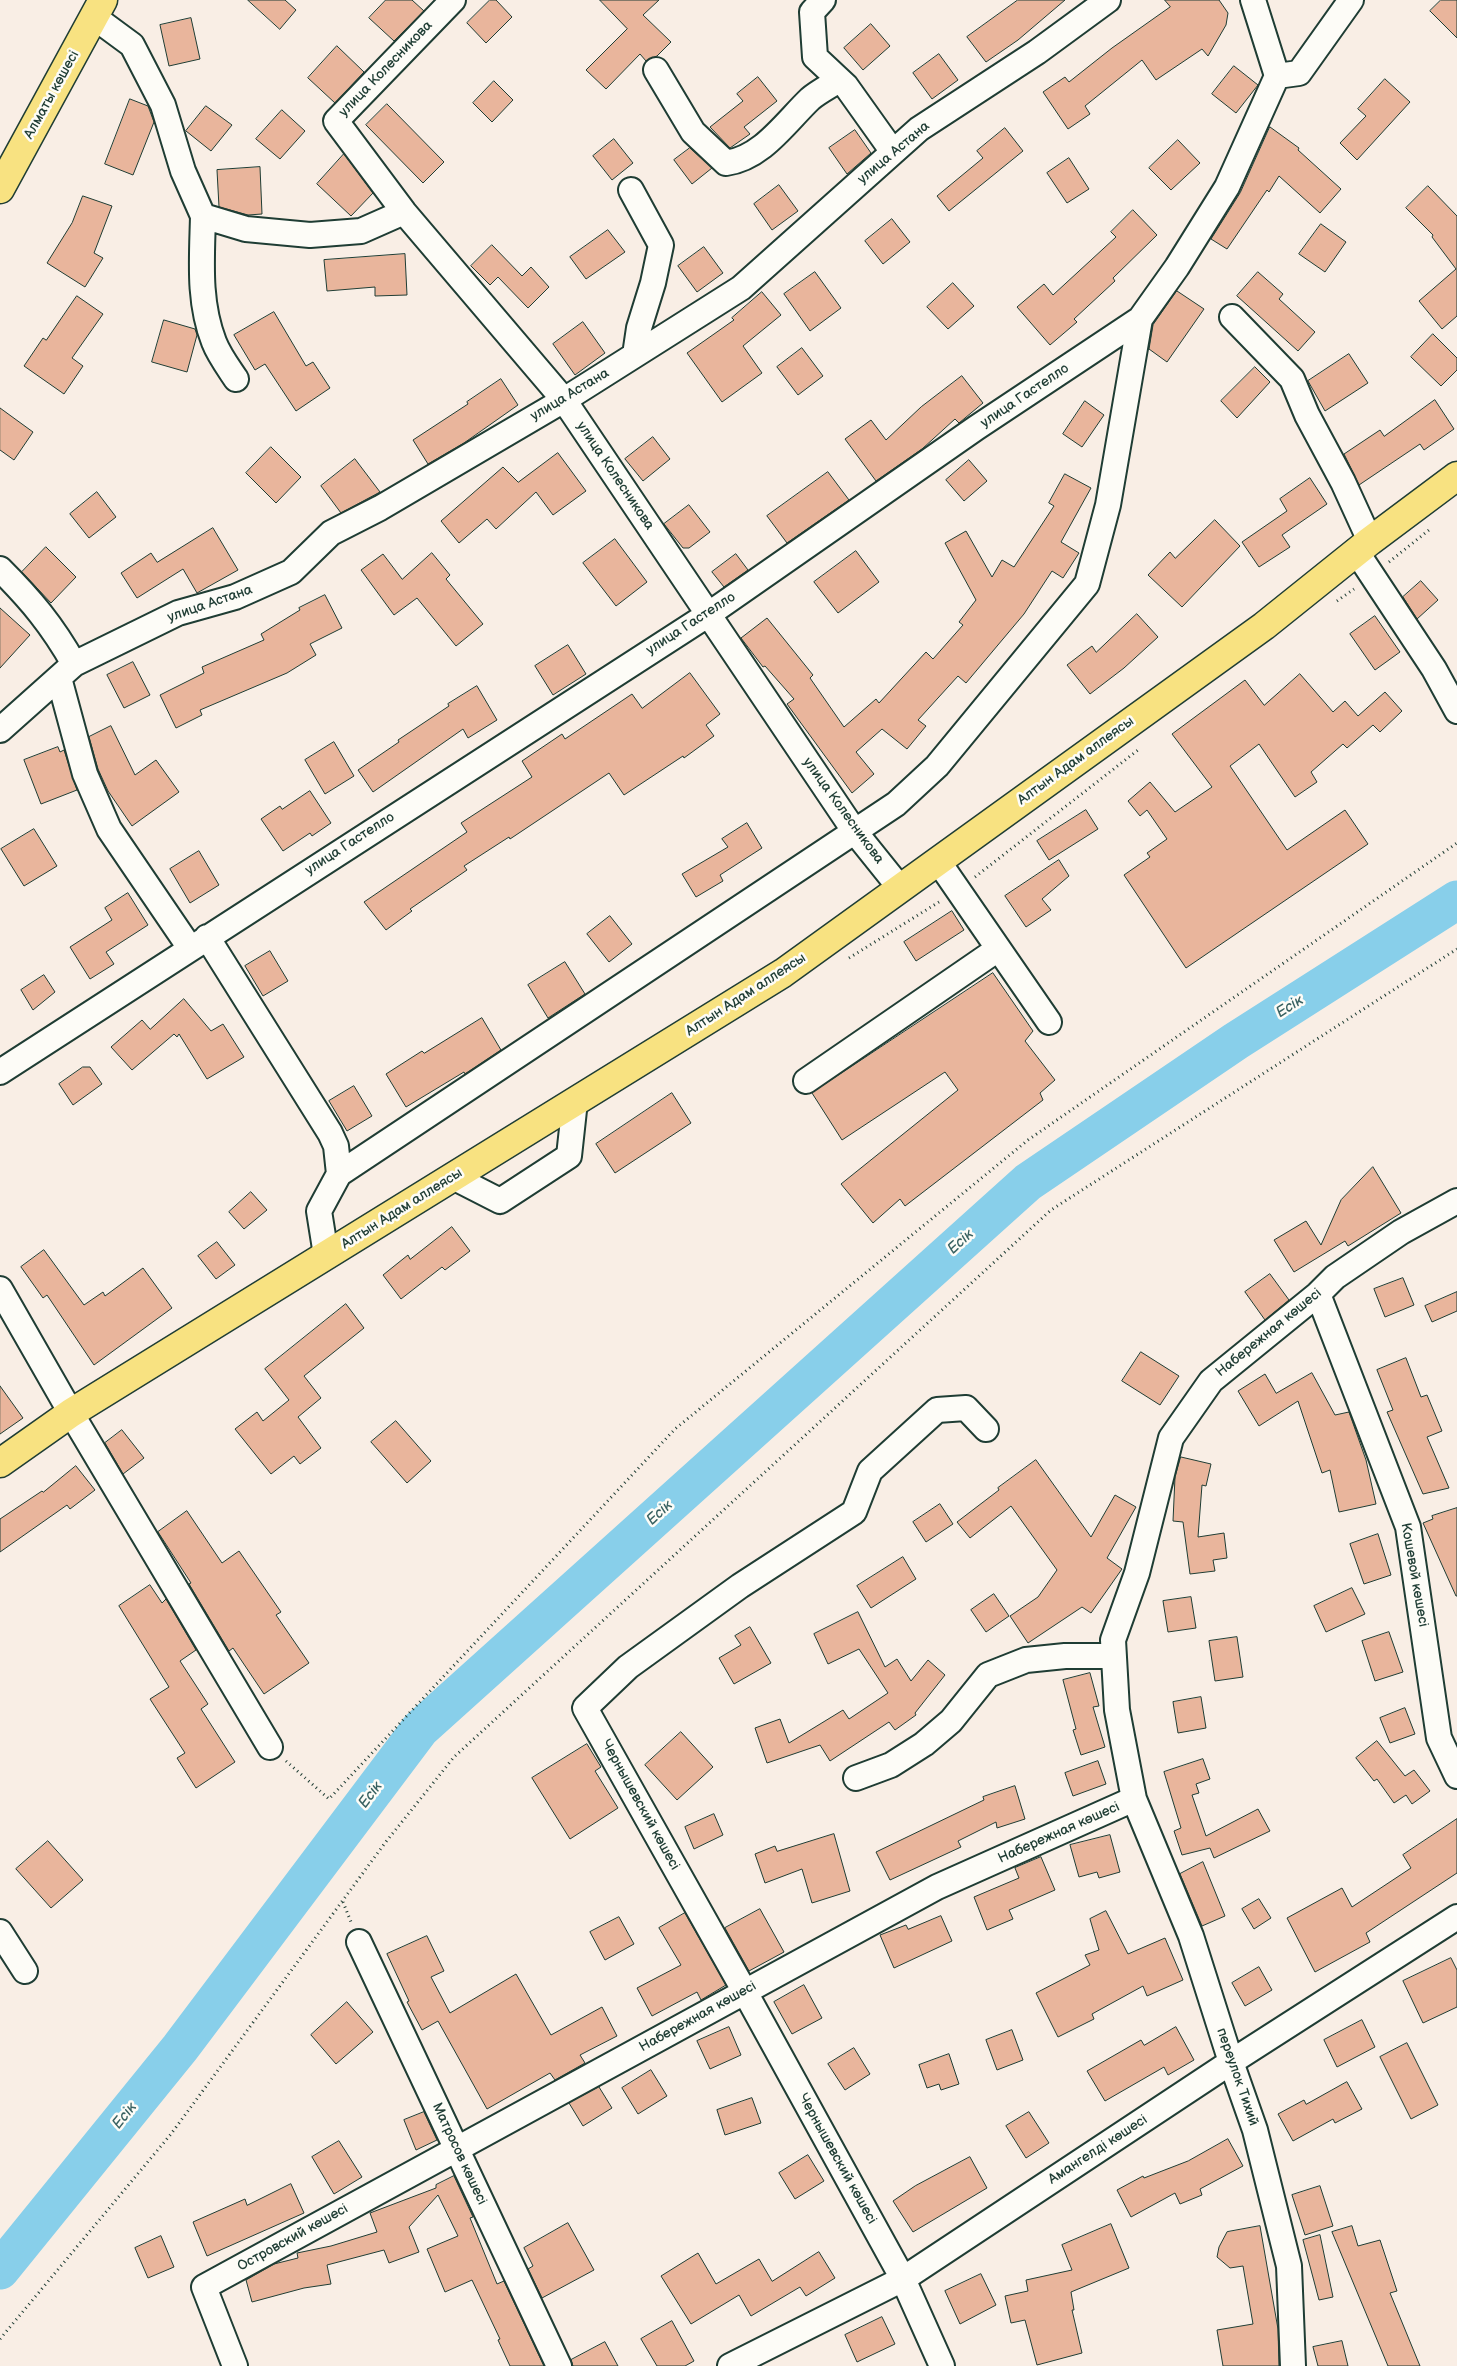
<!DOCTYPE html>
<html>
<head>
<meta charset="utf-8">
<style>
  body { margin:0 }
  canvas { display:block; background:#f9eee5 }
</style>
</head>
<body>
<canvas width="1457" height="2366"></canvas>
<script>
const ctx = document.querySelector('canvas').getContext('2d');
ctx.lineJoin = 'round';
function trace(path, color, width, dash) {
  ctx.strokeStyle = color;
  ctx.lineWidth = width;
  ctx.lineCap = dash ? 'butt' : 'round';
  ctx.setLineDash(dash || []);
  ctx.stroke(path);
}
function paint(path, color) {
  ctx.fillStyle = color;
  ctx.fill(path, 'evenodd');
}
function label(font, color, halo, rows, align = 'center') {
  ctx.font = font + ' "Balsamiq Sans",sans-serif';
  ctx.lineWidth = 5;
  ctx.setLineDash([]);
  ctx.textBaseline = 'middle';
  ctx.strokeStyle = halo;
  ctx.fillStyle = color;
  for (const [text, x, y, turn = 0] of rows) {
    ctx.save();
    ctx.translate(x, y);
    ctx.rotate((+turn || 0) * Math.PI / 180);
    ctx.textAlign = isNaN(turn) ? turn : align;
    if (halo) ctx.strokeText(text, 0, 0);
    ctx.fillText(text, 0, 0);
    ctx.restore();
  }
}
trace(new Path2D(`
  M0 2270 180 2048 420 1729 1028 1182 1236 1041 1457 900`), '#88cfea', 39);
const building = new Path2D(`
  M248 0H285L296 10 280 29Z
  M386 0H412L424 11 394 41 369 18Z
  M490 0H496L512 17 486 43 467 23Z
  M600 0H659L643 15 671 42 657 56 646 61 640 54 606 89 586 70 627 29Z
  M1018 0H1065L1018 40 986 62 967 37Z
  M1165 0H1219L1228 13 1226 25 1208 56 1202 49 1156 80 1142 60 1085 106 1090 114 1068 129 1043 92 1065 77 1069 82 1112 48 1170 7Z
  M1441 0H1457V38L1430 11Z
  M191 18 200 59 169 66 160 25Z
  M871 24 890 46 863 70 844 48Z
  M337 46 364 72 335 103 308 78Z
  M939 54 958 80 932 99 913 73Z
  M1234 66 1258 85 1236 113 1212 94Z
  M758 77 777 101 744 127 750 134 730 148 710 127 743 101 737 94Z
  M1385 79 1410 102 1357 160 1340 143 1366 116 1358 109Z
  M494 81 513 100 492 122 473 103Z
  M130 99 148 106 154 122 133 175 105 164Z
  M387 104 444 162 423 183 366 125Z
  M206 106 232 125 211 151 186 131Z
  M282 110 305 131 280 159 256 139Z
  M1270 127 1299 148 1298 150 1341 189 1320 213 1279 176 1269 192 1267 190 1227 249 1211 239 1240 193Z
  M1005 128 1023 151 949 211 937 196 983 158 977 151Z
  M855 130 871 153 847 174 829 148Z
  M614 139 633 163 612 180 593 156Z
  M1178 140 1200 163 1171 190 1149 168Z
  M690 148 712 168 692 184 674 160Z
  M344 154 373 193 351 216 317 184Z
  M1069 158 1089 189 1067 203 1047 173Z
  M260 167 262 214 248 215 219 207 217 170Z
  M779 185 798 211 772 230 754 204Z
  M1428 186 1457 216V316L1442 329 1419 301 1456 269 1432 237 1433 235 1406 208Z
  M83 196 112 206 94 253 103 258 85 287 47 263 72 223Z
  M1133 210 1157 235 1113 278 1115 281 1074 319 1077 322 1050 345 1017 307 1044 284 1053 295 1116 237 1111 232Z
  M892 219 910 242 883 264 865 241Z
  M1321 224 1346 242 1325 272 1299 254Z
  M608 230 625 252 586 279 570 257Z
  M492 245 522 276 531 267 549 287 528 308 498 277 490 285 471 266Z
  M704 247 723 273 697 292 678 266Z
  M405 254 407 295 375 296V287L327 291 324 260Z
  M815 272 841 308 810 331 784 294Z
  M1258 272 1283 294 1279 299 1315 332 1298 351 1237 296Z
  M953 283 974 306 948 329 927 307Z
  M1177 291 1204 309 1167 362 1149 349 1153 325Z
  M762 292 781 315 743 346 762 373 722 402 687 353 734 320 732 318Z
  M77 296 103 314 72 358 83 366 64 394 24 366 43 338 46 340Z
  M274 312 306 366 313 362 330 388 296 411 265 364 255 370 234 335Z
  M164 320 195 329 197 335 187 372 152 362Z
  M583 322 605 353 575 375 553 344Z
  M1433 334 1457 358V370L1441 386 1411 357Z
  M802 348 823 376 798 395 777 367Z
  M1349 354 1368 383 1325 411 1308 381Z
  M1255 367 1270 382 1237 418 1221 401Z
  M962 376 983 403 959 423 955 419 922 449 876 481 845 439 871 420 886 440 921 407Z
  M501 379 518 405 464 443 428 464 413 440 468 404 467 402Z
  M1435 400 1454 429 1424 450 1420 444 1359 485 1344 454 1380 430 1384 436Z
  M1085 401 1104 415 1082 447 1063 434Z
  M0 408 33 432 14 460 0 450Z
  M653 437 670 459 643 481 625 459Z
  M271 447 301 477 276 503 246 473Z
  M558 453 586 491 553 515 536 492 496 529 487 519 459 543 441 521 503 467 518 482Z
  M355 459 380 492 341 513 321 486Z
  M969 460 987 481 964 501 946 480Z
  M828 472 849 500 787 543 767 516Z
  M1065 474 1091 488 1061 542 1079 553 1063 578 1052 571 1024 614 966 683 958 676 918 720 926 726 907 749 882 729 856 752 874 774 852 793 787 704 794 699 765 666 763 667 741 638 767 618 813 675 810 678 844 727 876 699 879 703 926 652 933 659 963 625 959 622 976 600 945 543 966 531 992 577 1002 560 1014 567 1054 506 1049 503Z
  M1310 478 1327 504 1282 535 1290 547 1259 567 1242 542 1287 511 1280 499Z
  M97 492 116 517 89 538 70 514Z
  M689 505 710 532 689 548H683L664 524Z
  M1215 520 1240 546 1182 607 1148 575 1170 552 1175 558Z
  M213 528 238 570 197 593 183 569 137 598 121 573 151 553 157 562Z
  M615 539 647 582 616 606 583 563Z
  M46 547 76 577 51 603 22 572Z
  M856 551 879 582 838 613 814 582Z
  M432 553 450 575 446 579 483 624 456 646 417 598 394 615 361 570 383 554 402 579Z
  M736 554 748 570 724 587 712 572Z
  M1421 581 1438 600 1417 619 1403 597Z
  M325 595 342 628 310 644 316 655 287 673 200 710 202 715 176 728 160 695 204 673 202 667 264 640 261 634 300 610 299 608Z
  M0 608 30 635 0 668Z
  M1137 614 1158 637 1124 668 1090 694 1067 665 1092 646 1096 652Z
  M1375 616 1400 652 1375 670 1350 634Z
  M568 645 586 674 553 695 535 666Z
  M133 662 150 695 124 708 107 675Z
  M690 673 720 714 706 725 714 736 684 758 683 756 624 795 609 773 510 839 509 837 464 866 467 870 410 909 412 911 386 930 364 902 467 832 461 823 532 777 522 761 562 734 565 739 632 694 642 708Z
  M1300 674 1333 712 1345 701 1358 716 1385 692 1402 711 1380 732 1373 725 1347 748 1343 744 1311 772 1317 782 1295 797 1259 744 1230 766 1287 850 1345 810 1368 844 1186 968 1124 875 1150 857 1147 853 1167 839 1147 810 1140 816 1128 801 1150 782 1175 812 1212 787 1172 734 1245 680 1264 705Z
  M477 686 497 720 468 738 463 729 373 792 358 770 399 742 398 740 449 706 448 704Z
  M111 726 135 775 156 760 179 792 132 826 108 791 98 769 89 737Z
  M334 742 354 776 325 794 305 760Z
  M58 747 60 752 64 750 77 790 41 804 24 760Z
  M310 791 331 823 312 836 310 833 283 851 261 819 280 806 282 809Z
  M1086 810 1098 829 1049 860 1037 841Z
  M747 823 762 848 720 875 723 881 696 897 682 874 728 847 722 839Z
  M34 829 57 866 24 886 1 849Z
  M199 851 219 885 190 903 170 869Z
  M1059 860 1069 876 1042 899 1051 910 1026 927 1005 896Z
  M128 893 148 925 106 952 114 964 90 979 70 947 112 920 105 908Z
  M952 911 964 930 916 961 904 942Z
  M610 916 632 944 609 962 587 934Z
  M270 951 288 981 263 996 245 966Z
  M565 962 585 994 548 1018 528 985Z
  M993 973 1033 1031 1025 1041 1055 1080 1040 1093 1043 1100 905 1206 900 1199 873 1223 841 1184 958 1090 945 1072 842 1140 812 1093Z
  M44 975 55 992 33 1010 21 990Z
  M184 999 211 1031 223 1024 244 1057 207 1079 179 1034 177 1037 174 1034 132 1070 111 1047 142 1020 150 1029Z
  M482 1018 501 1050 465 1074 464 1072 406 1107 386 1074 422 1051 424 1053Z
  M83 1067H90L102 1084 73 1105 59 1084Z
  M354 1086 372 1116 347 1131 329 1101Z
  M672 1093 691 1123 615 1173 596 1144Z
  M1373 1167 1401 1213 1348 1246 1345 1241 1294 1272 1274 1240 1306 1221 1321 1245 1341 1200Z
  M251 1192 267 1210 244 1229 229 1212Z
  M452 1227 470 1251 445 1270 442 1267 401 1299 383 1275 408 1255 410 1259Z
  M217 1242 235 1265 216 1279 198 1256Z
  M44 1250 84 1305 103 1292 105 1296 143 1268 172 1308 94 1365 47 1295 43 1298 21 1267Z
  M1270 1274 1289 1300 1265 1320 1245 1292Z
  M1403 1278 1414 1305 1385 1317 1374 1289Z
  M1457 1292V1311L1432 1322 1425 1306Z
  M346 1304 364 1328 304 1376 321 1398 298 1417 321 1448 300 1464 294 1456 271 1474 235 1429 257 1412 263 1421 289 1400 265 1369Z
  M1141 1352 1179 1376 1160 1405 1122 1381Z
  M1406 1358 1421 1397 1427 1395 1442 1431 1427 1437 1449 1488 1423 1494 1387 1412 1393 1410 1377 1370Z
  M1312 1373 1335 1415 1349 1412 1366 1460 1376 1504 1339 1512 1330 1470 1322 1473 1298 1401 1259 1426 1238 1391 1265 1374 1276 1393Z
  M0 1386 23 1418 0 1434Z
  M396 1421 431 1461 407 1483 371 1442Z
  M122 1430 144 1458 123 1474 105 1443Z
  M1181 1457 1211 1464 1206 1486 1202 1485 1198 1537 1224 1533 1227 1558 1213 1560 1215 1571 1190 1574 1183 1522 1173 1521 1175 1477Z
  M1036 1460 1091 1537 1115 1495 1136 1507 1107 1558 1122 1569 1091 1613 1082 1607 1028 1643 1010 1616 1038 1597 1057 1570 1011 1506 970 1538 957 1522 999 1490 998 1488Z
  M76 1466 95 1490 70 1509 67 1505 0 1552V1519L42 1491 43 1492Z
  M940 1504 953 1524 926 1542 913 1522Z
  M1457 1508V1596H1456L1423 1523 1433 1519 1432 1516Z
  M187 1511 222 1563 239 1551 281 1612 276 1615 309 1663 264 1694 233 1648 229 1651 189 1584 191 1583 158 1532Z
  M1378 1534 1391 1575 1364 1584 1350 1544Z
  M903 1557 916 1579 871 1608 857 1586Z
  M150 1585 162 1603 166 1599 196 1650 180 1661 208 1704 201 1709 235 1762 196 1788 177 1758 185 1753 150 1699 169 1687 119 1606Z
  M1352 1588 1365 1614 1326 1632 1314 1606Z
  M994 1594 1009 1616 986 1632 971 1610Z
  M1191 1597 1196 1628 1168 1632 1163 1601Z
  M858 1612 885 1667 897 1659 911 1681 928 1660 945 1675 915 1713 916 1715 895 1730 889 1722 830 1761 820 1745 767 1763 755 1728 780 1719 789 1743 843 1710 849 1719 888 1693 859 1649 828 1664 814 1634Z
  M750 1627 771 1663 734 1684 719 1658 741 1645 735 1636Z
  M1389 1632 1403 1672 1375 1681 1362 1641Z
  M1237 1637 1243 1677 1215 1681 1209 1641Z
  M1090 1673 1099 1706 1093 1707 1105 1747 1081 1755 1073 1730 1076 1729 1063 1680Z
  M1201 1697 1206 1728 1178 1733 1173 1702Z
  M1405 1708 1415 1734 1390 1743 1380 1718Z
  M681 1732 713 1767 677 1800 645 1765Z
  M1377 1741 1405 1776 1414 1770 1430 1791 1412 1804 1406 1795 1394 1803 1377 1779 1374 1781 1356 1758Z
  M587 1744 601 1767 595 1771 618 1808 570 1839 532 1778Z
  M1203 1759 1210 1779 1196 1784 1199 1793 1192 1795 1206 1836 1258 1809 1270 1831 1214 1858 1210 1848 1182 1855 1174 1831 1181 1828 1164 1772Z
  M1098 1761 1106 1784 1073 1796 1065 1773Z
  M1015 1786 1025 1819 997 1828 996 1822 958 1841 961 1847 890 1880 876 1852 984 1800 983 1797Z
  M714 1814 723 1835 694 1849 685 1827Z
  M1457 1819V1873L1366 1933 1370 1942 1315 1972 1287 1918 1342 1888 1352 1907 1411 1868 1403 1855Z
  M834 1834 850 1891 812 1903 802 1869 765 1883 755 1854 775 1846 777 1851Z
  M1110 1835 1120 1872 1099 1878 1097 1872 1079 1877 1070 1845Z
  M48 1841 83 1880 51 1908 16 1869Z
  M1041 1857 1055 1890 1009 1910 1013 1919 987 1930 974 1897 1019 1878 1015 1868Z
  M1203 1862 1225 1916 1202 1926 1180 1874Z
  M1259 1899 1271 1918 1254 1929 1242 1909Z
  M760 1909 784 1952 749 1971 725 1928Z
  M1106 1911 1128 1954 1165 1938 1183 1980 1147 1996 1143 1986 1092 2014 1094 2019 1058 2037 1036 1993 1090 1965 1085 1955 1099 1950 1090 1919Z
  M685 1913 726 1985 701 2000 697 1992 652 2016 637 1988 681 1965 659 1928Z
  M941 1916 952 1941 894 1968 880 1935 906 1925 908 1929Z
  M619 1917 634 1944 605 1960 590 1932Z
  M427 1936 444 1971 431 1977 450 2013 516 1974 551 2035 602 2007 617 2036 580 2055 585 2063 555 2080 550 2073 487 2109 438 2021 422 2030 407 2002 409 2001 387 1954Z
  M1451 1958 1457 1970V2007L1423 2023 1403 1981Z
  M1259 1967 1272 1990 1245 2006 1232 1983Z
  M804 1985 822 2018 792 2034 774 2002Z
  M347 2002 373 2032 336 2064 311 2035Z
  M1362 2020 1375 2047 1337 2067 1324 2040Z
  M729 2027 741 2055 710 2069 697 2041Z
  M1176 2027 1194 2060 1168 2075 1164 2067 1105 2101 1087 2071 1141 2040 1144 2045Z
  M1012 2030 1023 2060 997 2070 986 2040Z
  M1407 2043 1438 2105 1411 2119 1380 2057Z
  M854 2048 870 2074 845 2090 828 2064Z
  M949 2054 959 2084 941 2090 939 2084 927 2088 919 2065Z
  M651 2070 667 2096 638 2114 622 2088Z
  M1347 2082 1362 2109 1335 2123 1333 2119 1293 2141 1278 2114 1304 2100 1306 2104Z
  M599 2087 612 2108 583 2126 569 2103Z
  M752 2098 761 2123 725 2135 717 2110Z
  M424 2112 437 2140 416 2150 404 2120Z
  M1029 2112 1049 2143 1026 2158 1006 2126Z
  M1228 2139 1243 2166 1200 2189 1202 2195 1180 2204 1175 2193 1131 2217 1117 2190 1143 2176 1144 2178 1188 2161Z
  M339 2141 362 2177 334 2194 312 2157Z
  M808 2155 824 2181 795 2199 779 2173Z
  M970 2157 987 2188 913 2232 893 2201 915 2186Z
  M454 2176 473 2217 470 2218 497 2284 504 2281 544 2366H510L498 2340 500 2339 472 2280 445 2292 427 2249 458 2236 438 2195 409 2227 419 2252 389 2263 384 2250 327 2265 331 2284 304 2288 252 2302 246 2280 274 2264 298 2258 297 2253 331 2246 377 2232 370 2213 436 2188V2185Z
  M291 2184 304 2213 207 2256 193 2222 245 2199 247 2205Z
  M1320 2186 1333 2226 1305 2235 1292 2195Z
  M568 2223 594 2270 542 2298 528 2269 533 2266 524 2248Z
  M1111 2224 1129 2268 1071 2292 1074 2310H1072L1082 2353 1037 2365 1025 2320 1011 2323 1005 2296 1028 2291 1026 2280 1072 2270 1062 2245Z
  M1260 2226 1278 2329 1279 2366H1223L1217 2330 1253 2324 1243 2266 1230 2268 1217 2257 1219 2247 1227 2232Z
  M1352 2226 1358 2246 1380 2240 1397 2291 1390 2293 1420 2366H1388L1332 2232Z
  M1320 2235 1333 2297 1319 2300 1303 2240Z
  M161 2236 174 2267 148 2278 135 2248Z
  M819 2252 835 2278 806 2296 800 2287 751 2316 739 2295 691 2324 661 2276 698 2253 716 2284 759 2259 772 2281Z
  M981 2274 996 2305 960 2324 945 2291Z
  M882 2317 895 2344 857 2362 845 2335Z
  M672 2321 694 2361 685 2366H657L641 2339Z
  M1342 2341 1348 2366H1318L1313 2347Z
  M605 2342 618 2366H573L571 2360Z`);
paint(building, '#e9b59c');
trace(building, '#1f3d34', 1);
const minor = new Path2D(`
  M453 0 336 121 404 212 564 400 855 832 900 888
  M823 0 812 12 815 57 846 86 893 152
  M1253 0 1277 76
  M94 17 132 45 163 105 183 171 203 216 246 229 310 235 361 231 404 212
  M656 70 693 132 726 163C762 158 785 123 810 99 818 92 830 86 839 80
  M1277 76 1299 73 1351 0
  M631 190 661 245 653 283 639 328 635 355
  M203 216C202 259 198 301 214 342 219 355 228 367 236 379
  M1232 317 1292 379 1307 415 1343 482 1370 541
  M1356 551 1434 669 1457 711
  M0 569C31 600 52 625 74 664
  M59 678 85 774 109 829 190 948
  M0 730 74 664 178 613 235 597 291 572 331 533 380 508 564 400 741 288 919 129 1037 52 1108 0
  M938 861 1049 1022
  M207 937 330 1133 336 1146 339 1174 319 1211 326 1255
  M0 1072 709 614 976 428 1140 319 1177 267 1227 187 1277 76
  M806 1081 998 949
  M339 1174 896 804 937 766 1087 584 1108 505 1140 319
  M453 1177 500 1201 569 1156 575 1101
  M0 1289 71 1413 270 1747
  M1318 1294 1408 1527 1439 1738 1457 1776
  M856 1778 891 1765 924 1744 951 1721 988 1675 1026 1660 1065 1656H1113
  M0 1932 25 1971
  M359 1942 559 2366
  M235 2366 204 2287 937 1887 1134 1799
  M730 2366 903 2279 1231 2062 1457 1917
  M942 2366 903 2279 745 1992 585 1708 628 1667 740 1586 854 1512 870 1471 937 1410 966 1408 986 1429
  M1293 2366 1289 2266 1255 2130 1231 2062 1191 1936 1134 1799 1117 1710 1113 1640 1137 1573 1171 1438 1211 1381 1318 1294 1335 1277 1401 1232 1457 1201`);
const major = new Path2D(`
  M0 189 103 0
  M0 1463 71 1413 783 973 1264 626 1370 541 1457 476`);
trace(minor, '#1f3d34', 28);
trace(major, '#1f3d34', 31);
trace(new Path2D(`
  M1389 562 1429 530
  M1337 601 1354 589
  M975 877 1138 750
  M849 958 939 902
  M286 1761 329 1799 675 1429 1028 1140 1457 843
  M343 1902 351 1922
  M0 2339 171 2134 385 1843 454 1757 1051 1210 1457 949`), '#1f3d34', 3, [1, 4]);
trace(minor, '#fdfcf7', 24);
trace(major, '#f8e281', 28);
label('14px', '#1f3d34', '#fdfcf7', [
  ["улица Колесникова",386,69,-46],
  ["Алматы көшесі",52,95,-61],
  ["улица Астана",894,153,-40],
  ["улица Астана",570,395,-31],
  ["улица Гастелло",1025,396,-34],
  ["улица Колесникова",615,476,56],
  ["улица Астана",210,604,-19],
  ["улица Гастелло",691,624,-33],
  ["Алтын Адам аллеясы",1076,761,-36],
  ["улица Колесникова",843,811,54],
  ["улица Гастелло",350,844,-33],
  ["Алтын Адам аллеясы",746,995,-33],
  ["Алтын Адам аллеясы",402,1209,-32],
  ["Набережная көшесі",1269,1333,-39],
  ["Кошевой көшесі",1414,1575,80],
  ["Чернышевский көшесі",640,1805,61],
  ["Набережная көшесі",1059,1833,-24],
  ["Набережная көшесі",698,2017,-29],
  ["переулок Тихий",1237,2077,71],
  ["Амангелді көшесі",1098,2150,-33],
  ["Матросов көшесі",459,2154,65],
  ["Чернышевский көшесі",837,2159,61],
  ["Островский көшесі",293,2238,-29]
]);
label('italic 15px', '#396262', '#fdfcf7', [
  ["Есік",1290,1007,-32],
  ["Есік",961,1242,-42],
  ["Есік",660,1513,-42],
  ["Есік",371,1795,-53],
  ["Есік",125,2116,-51]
]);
</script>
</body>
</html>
